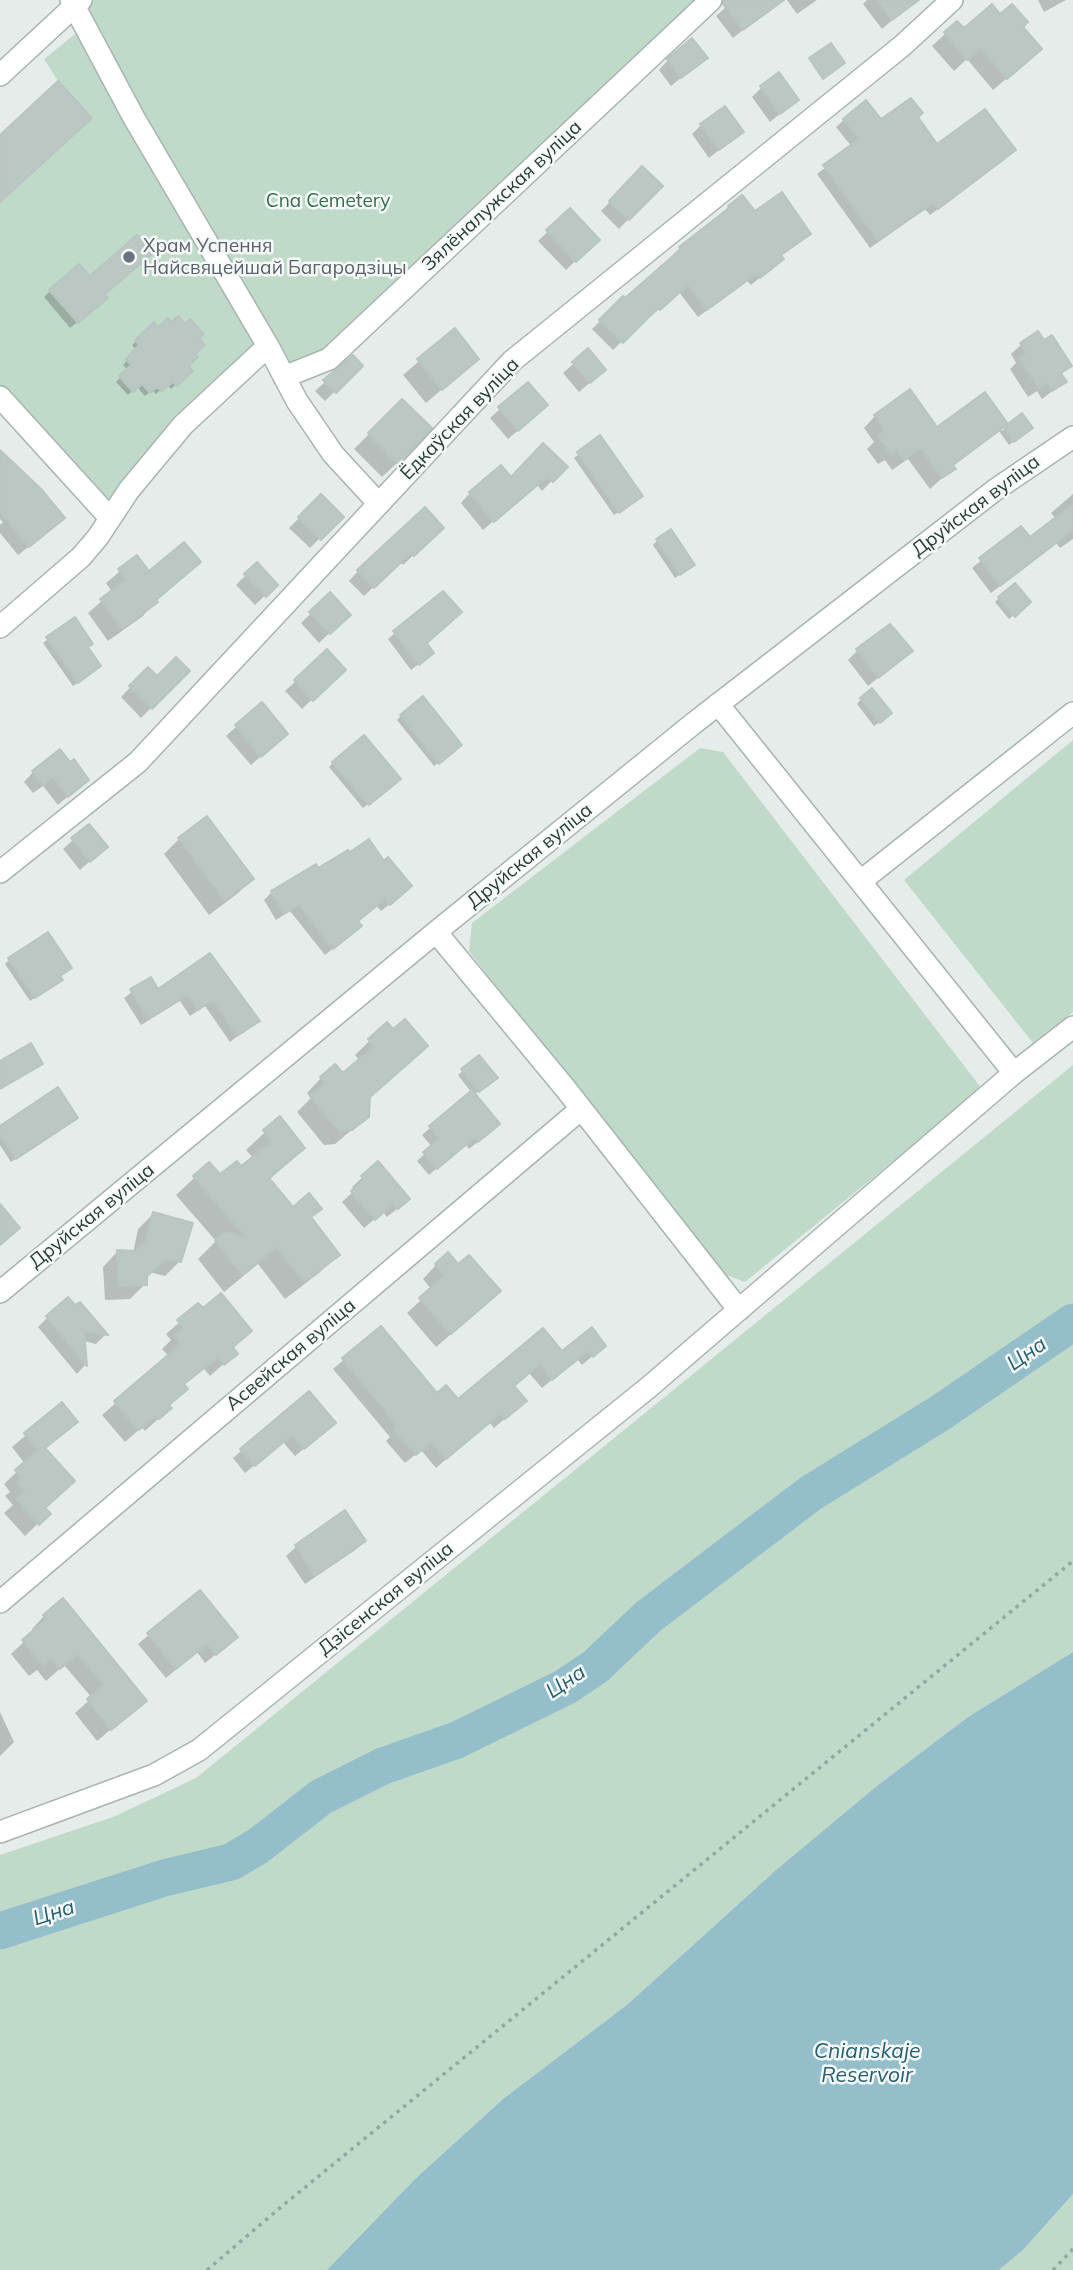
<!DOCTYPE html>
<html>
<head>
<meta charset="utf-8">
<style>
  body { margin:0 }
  canvas { display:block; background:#e5ece9 }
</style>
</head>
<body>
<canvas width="1073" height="2270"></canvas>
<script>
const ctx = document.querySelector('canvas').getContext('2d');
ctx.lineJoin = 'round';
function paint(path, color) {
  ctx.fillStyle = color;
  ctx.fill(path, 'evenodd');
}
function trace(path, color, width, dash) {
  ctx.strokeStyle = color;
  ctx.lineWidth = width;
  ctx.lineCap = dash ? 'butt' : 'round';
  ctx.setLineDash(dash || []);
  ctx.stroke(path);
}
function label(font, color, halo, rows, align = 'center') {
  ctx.font = font + ' Mulish,sans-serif';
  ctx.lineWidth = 5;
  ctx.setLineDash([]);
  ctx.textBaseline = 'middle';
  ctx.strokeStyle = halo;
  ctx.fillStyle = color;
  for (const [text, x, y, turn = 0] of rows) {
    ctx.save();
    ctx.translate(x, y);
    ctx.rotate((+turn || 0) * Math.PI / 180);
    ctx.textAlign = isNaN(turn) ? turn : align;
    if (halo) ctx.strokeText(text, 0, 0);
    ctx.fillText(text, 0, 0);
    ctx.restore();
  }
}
paint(new Path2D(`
  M60 0H711L329 359 284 377 268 347 110 518 0 397V202L58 81 44 59 85 26 261 332 181 174 75 6Z
  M1073 740V1012L1033 1043 904 880Z
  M700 748 723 752 982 1089 745 1282 716 1271 469 951 472 923Z
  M1073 1065V1652L968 1717 878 1785 776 1870 628 2004 503 2099 415 2179 327 2270H0V1855L113 1817 196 1778Z
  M1073 2194V2270H999L1023 2250Z`), '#c0dac9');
paint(new Path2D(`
  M1073 1652V2194L1023 2250 999 2270H327L415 2179 503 2099 628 2004 776 1870 878 1785 968 1717Z`), '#94beca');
paint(new Path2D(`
  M734 0H764L770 8 733 38 716 16Z
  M787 0H817L797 14Z
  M867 0H910L912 3 882 29 863 4Z
  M1038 0H1066L1044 12Z
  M1000 16 1021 27 1027 61 993 90 967 59 954 71 932 46 957 23 963 31Z
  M705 58 671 86 659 70 668 60Z
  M761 88 797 100 770 122 752 97Z
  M916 118 936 147 1006 158 930 215 925 209 870 248 817 174 852 147 836 127 844 120 881 122Z
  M701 125 742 132 709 158 692 134Z
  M642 169 660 186 619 229 601 211Z
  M729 208 755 213 809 234 780 256 773 267 751 285 747 281 698 317 679 292 650 317 649 315 613 350 592 329 623 299 625 301 673 258 672 256 680 248Z
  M570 210 597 240 566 270 538 241Z
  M89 279 103 295 99 304 70 328 44 297 50 291Z
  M171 324 185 326 197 338 187 366 191 371 171 389 167 384 156 394 152 390 145 396 137 387 128 395 116 382 128 370 123 365 136 350 132 345 154 325 158 330Z
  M454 331 477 359 426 403 403 375Z
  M1038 334 1069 366 1060 375 1065 381 1042 399 1037 391 1028 397 1010 369 1016 363 1011 354 1021 345Z
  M588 351 594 379 579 392 563 373Z
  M353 357 361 366 325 401 315 391Z
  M528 384 536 415 508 439 490 418Z
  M402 401 397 463 382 477 354 449Z
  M875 416 937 430 1000 429 1002 431 1022 416 1027 432 1009 445 999 431 952 466 953 468 930 489 908 459 892 470 885 460 878 464 867 449 874 442 864 428Z
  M600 438 636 500 614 515 574 458Z
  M0 452 53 528 18 555 0 533V525L3 522 0 519Z
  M565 467 542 491 537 485 483 530 461 503 470 493 511 479Z
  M1073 494V539L1060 548 1056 543 991 593 972 568 1021 528 1030 540 1056 519 1051 513Z
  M321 496 341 517 310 548 289 528Z
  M442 528 403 565 400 562 364 596 349 581 358 571Z
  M657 541 688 569 675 578 653 545Z
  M137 557 148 573 199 562 155 601 143 616 108 641 88 613 112 592 106 583Z
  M257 564 276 585 255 605 236 585Z
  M442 593 425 643V659L411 670 388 639Z
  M330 595 348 615 319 643 301 623Z
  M999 598 1025 606 1009 619 995 602Z
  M74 619 95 671 73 686 43 643Z
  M857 651H911L868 686 848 660Z
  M327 652 343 670 302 709 285 691Z
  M148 669 157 679 188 671 141 718 121 697Z
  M861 699 886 717 874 726 857 704Z
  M261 704 276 743 251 765 226 736Z
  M401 716 456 749 434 766 397 720Z
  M333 763 394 783 363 808 329 767Z
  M33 772 87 780 58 805 43 786 33 793 24 782Z
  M89 826 106 847 80 870 63 849Z
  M179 839 252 879 237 894 209 915 164 854Z
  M272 892 402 894 381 911 376 905 356 921 352 933 325 955 290 911 276 920 264 900Z
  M209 955 257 1021 230 1042 205 1006 190 1016 180 1001 141 1025 124 998 150 979 158 991Z
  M9 960 58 976 56 984 30 1001 5 964Z
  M387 1024 368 1098V1116L335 1144 324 1145 297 1112 311 1098 307 1093 321 1078 343 1076 360 1061 355 1055Z
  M479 1057 491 1082 474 1095 490 1132 469 1149 465 1144 429 1175 417 1161 432 1147 422 1135 471 1092 458 1075Z
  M279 1119 303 1148 269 1180 292 1209 310 1218 338 1255 319 1273 285 1299 258 1264 224 1292 198 1259 216 1241 176 1195 209 1164 220 1176 241 1169 254 1159 246 1150Z
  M72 1122 11 1162 0 1145V1128Z
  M378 1163 398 1208 387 1217 383 1212 364 1228 342 1202 355 1190 352 1187Z
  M153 1214 180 1261 165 1276 149 1272 145 1276V1284L130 1299 105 1300 103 1267 117 1252 133 1253 138 1229Z
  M436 1265 485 1305 436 1347 407 1313 432 1290 423 1279Z
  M79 1304 105 1335 96 1344 83 1341 85 1365 77 1374 38 1327 48 1317Z
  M198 1306 236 1353 210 1376 204 1369 183 1386 168 1406 170 1408 157 1420 145 1431 142 1427 125 1442 102 1415 169 1357 162 1349 171 1340 166 1334Z
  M380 1328 437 1396 458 1401 562 1353 604 1346 582 1365 577 1359 542 1388 529 1373 513 1386 515 1410 494 1428 489 1422 436 1468 421 1450 405 1463 386 1441 390 1437 333 1369Z
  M309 1393 325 1431 295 1456 283 1442 245 1473 233 1458Z
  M62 1405 75 1422 44 1449V1509L48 1514 25 1536 4 1513 13 1505 5 1496 10 1492 4 1484 25 1464 12 1447Z
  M345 1513 364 1541 354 1551 305 1584 286 1556 296 1547Z
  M200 1592 226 1646 205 1663 197 1652 166 1678 138 1644Z
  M44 1616 145 1701 97 1741 75 1713 92 1698 64 1665 46 1681 37 1670 29 1676 11 1654 34 1632 32 1629Z
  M0 1712 14 1742 0 1756Z`), '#0003');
trace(new Path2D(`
  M0 1931 164 1878 231 1862 258 1846 321 1797 383 1766 457 1740 565 1687 595 1667 649 1616 811 1493 940 1413 1073 1322`), '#94beca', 37);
const building = new Path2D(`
  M724 0H784L743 30 723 4Z
  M877 0H919L892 20Z
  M992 4 1000 14 1012 4 1028 22 1023 27 1042 49 1007 79 981 48 967 60 944 32 957 21 964 28Z
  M692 38 708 58 681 78 667 59Z
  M831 43 845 63 823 79 809 58Z
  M779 72 799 100 780 114 760 86Z
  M58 81 92 118 0 202V135Z
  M911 98 923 113 918 117 937 144 985 109 1016 150 938 209 933 203 878 241 823 165 859 139 843 119 866 100 881 119Z
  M725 106 744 132 719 150 700 124Z
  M642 166 663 186 629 220 609 201Z
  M782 192 811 234 781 255 784 259 760 278 756 274 707 310 688 285 660 310 658 308 623 343 599 320 623 296 625 298 681 249 679 247 729 208 728 206 742 195 755 211Z
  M570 208 600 240 576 262 546 230Z
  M137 235 153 253 105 294 108 298 78 323 49 290 79 264 90 276Z
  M178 316 185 324 190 319 204 334 199 338 205 345 195 354 198 357 189 366 193 371 177 386 173 382 162 391 157 387 150 393 142 384 133 392 119 376 131 365 126 359 139 345 135 340 154 322 158 327 168 318 171 322Z
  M455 328 479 359 442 390 417 359Z
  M1038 331 1044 340 1052 335 1072 366 1061 373 1067 382 1052 391 1047 383 1039 388 1019 358 1026 353 1020 343Z
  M588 348 606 370 590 383 572 362Z
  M353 355 363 366 336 393 323 380Z
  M528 382 548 405 518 431 498 407Z
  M910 389 937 427 985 392 1008 424 953 465 956 469 942 478 921 448 904 460 897 449 891 454 878 436 885 430 874 415Z
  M402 399 432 428 398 464 368 433Z
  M1022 413 1033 428 1014 442 1004 427Z
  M600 435 643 496 619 513 577 452Z
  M543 443 568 467 553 482 547 477 494 522 469 492 501 465 511 477Z
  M0 450 41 489 65 518 29 547 0 511Z
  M321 494 344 517 321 540 298 517Z
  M1073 504V530L1000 586 979 558 1021 526 1030 537Z
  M425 507 444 528 414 556 411 553 374 588 357 570Z
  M671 529 695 565 680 575 656 539Z
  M184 542 201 562 156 600 158 602 122 629 100 599 126 580 118 569 137 555 149 571Z
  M257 562 278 585 266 597 244 574Z
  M1015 583 1031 602 1015 617 998 597Z
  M443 591 462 612 427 643 434 653 419 665 393 631Z
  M330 592 351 615 330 634 309 612Z
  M75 617 93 644 88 647 101 666 78 683 46 637Z
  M890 624 913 651 878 678 856 649Z
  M327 649 346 670 313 701 294 680Z
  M176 657 190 671 152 709 129 686 148 667 157 676Z
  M872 688 892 713 880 723 860 698Z
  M423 696 462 745 439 764 400 715Z
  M262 702 288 734 261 757 235 725Z
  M364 735 401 779 369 805 332 762Z
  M60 749 70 762 74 759 89 780 68 797 53 777 43 785 32 771Z
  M207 816 254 879 225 901 178 838Z
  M89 824 108 847 90 862 71 838Z
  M369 839 384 861 388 857 412 886 390 905 385 899 358 921 362 926 333 949 299 905 284 914 271 891 316 864 318 868 348 850 350 852Z
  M48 932 72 968 60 976 63 980 35 998 8 958Z
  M210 953 260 1021 237 1036 213 1000 198 1010 187 995 148 1019 130 989 151 977 158 989Z
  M405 1019 428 1046 370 1097 369 1117 352 1130 339 1131 310 1096 326 1083 320 1077 335 1064 343 1073 374 1046 368 1039 387 1022 393 1029Z
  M31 1043 43 1064 0 1089V1061Z
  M479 1055 498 1078 479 1092 461 1069Z
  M58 1087 78 1118 16 1159 0 1135V1126Z
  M472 1090 500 1124 478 1142 474 1138 437 1169 423 1152 439 1139 429 1126Z
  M280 1116 305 1148 269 1178 293 1207 309 1193 322 1209 311 1217 340 1255 304 1282 277 1247 242 1275 215 1240 225 1232 247 1238 193 1176 209 1162 220 1174 237 1161 241 1166 272 1142 263 1130Z
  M378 1161 410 1199 398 1209 393 1204 375 1220 351 1191 364 1180 361 1176Z
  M0 1204 20 1228 0 1245Z
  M153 1212 193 1223 181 1262 166 1259 147 1276V1285L119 1286 117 1250 135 1251 146 1241Z
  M448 1252 458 1264 469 1255 501 1291 451 1334 419 1298 445 1275 435 1264Z
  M221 1293 252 1331 233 1347 238 1354 224 1365 218 1357 184 1384 188 1389 169 1405 172 1408 159 1419 156 1416 139 1430 114 1401 181 1344 174 1335 183 1328 177 1320 198 1303 203 1308Z
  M68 1297 75 1305 80 1302 108 1335 84 1331 87 1366 46 1316Z
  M381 1326 437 1393 446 1385 458 1399 543 1328 562 1351 592 1327 606 1346 593 1357 588 1351 552 1380 540 1364 514 1386 527 1401 505 1419 500 1414 446 1459 431 1442 416 1455 394 1430 398 1426 342 1358Z
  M309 1391 336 1423 304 1449 292 1435 255 1466 240 1449Z
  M62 1402 78 1422 45 1448 75 1481 45 1508 51 1514 39 1525 16 1499 25 1491 17 1482 22 1478 15 1470 38 1450 24 1433Z
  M345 1510 366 1541 315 1576 295 1545Z
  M200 1590 238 1637 216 1655 207 1644 176 1669 147 1633Z
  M63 1598 147 1701 111 1730 87 1699 104 1685 78 1654 60 1669 51 1658 43 1665 22 1640 47 1619 43 1615Z`);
paint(building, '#bac7c2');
trace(building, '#b8c5c0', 2);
const minor = new Path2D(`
  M71 0 134 118 268 346 297 401 333 454 379 504
  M0 75 81 0
  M284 377 329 359 711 0
  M0 397 110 518
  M0 627 81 557 98 537 129 490 183 425 268 346
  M718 704 1014 1073
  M0 872 138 762 512 361 902 46 952 0
  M861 881 1073 713
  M436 932 565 1088 739 1310
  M0 1292 436 932 694 723 995 490 1073 437
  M0 1602 581 1109
  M0 1832 154 1775 199 1750 649 1387 1014 1073 1073 1027`);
trace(minor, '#a8b4b0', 24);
trace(new Path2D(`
  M207 2270 287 2202 1073 1561
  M1053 2270 1073 2249`), '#89aca3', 3.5, [3.5, 5]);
trace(minor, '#fff', 21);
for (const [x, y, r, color] of [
  [129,257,7,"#6b7280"]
]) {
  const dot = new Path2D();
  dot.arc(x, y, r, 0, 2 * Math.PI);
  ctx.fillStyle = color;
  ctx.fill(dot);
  trace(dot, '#f5f9f7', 2.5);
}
label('19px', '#263c37', '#f5f9f7', [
  ["Зялёналужская вуліца",502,196,-43],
  ["Ёдкаўская вуліца",460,419,-46],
  ["Друйская вуліца",976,506,-37],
  ["Друйская вуліца",530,856,-39],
  ["Друйская вуліца",92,1216,-39],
  ["Асвейская вуліца",291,1355,-40],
  ["Дзісенская вуліца",386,1599,-39]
]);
label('19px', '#356e4f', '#f5f9f7', [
  ["Cna Cemetery",328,201]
]);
label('19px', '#5b616d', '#f5f9f7', [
  ["Храм Успення",143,246],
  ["Найсвяцейшай Багародзіцы",143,268]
], 'left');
label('italic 21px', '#275f71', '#f5f9f7', [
  ["Цна",1027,1354,-35],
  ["Цна",566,1682,-34],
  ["Цна",54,1913,-18],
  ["Cnianskaje",867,2052],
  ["Reservoir",867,2076]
]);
</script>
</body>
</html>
